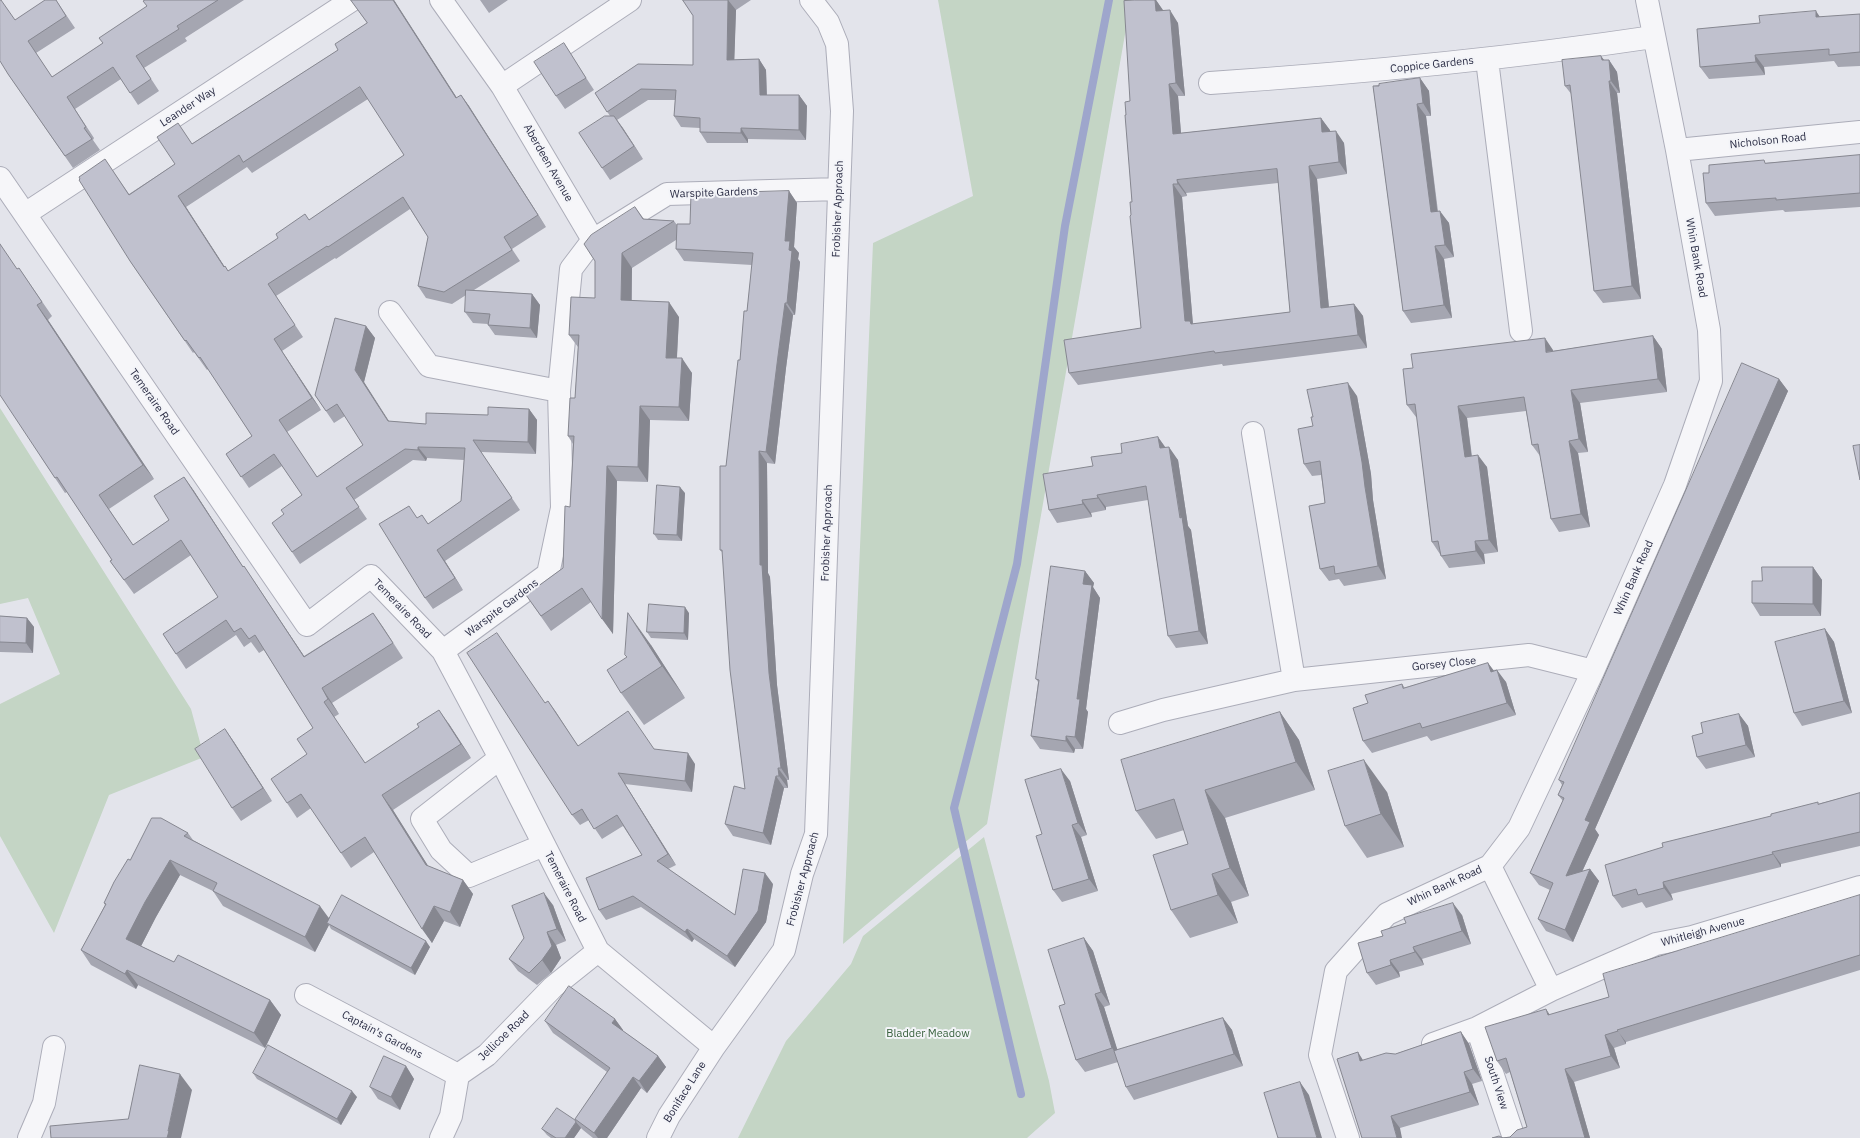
<!DOCTYPE html>
<html>
<head>
<meta charset="utf-8">
<style>
  body { margin:0 }
  canvas { display:block; background:#e3e4eb }
</style>
</head>
<body>
<canvas width="1860" height="1138"></canvas>
<script>
const ctx = document.querySelector('canvas').getContext('2d');
ctx.lineJoin = 'round';
function paint(path, color) {
  ctx.fillStyle = color;
  ctx.fill(path, 'evenodd');
}
function trace(path, color, width, dash) {
  ctx.strokeStyle = color;
  ctx.lineWidth = width;
  ctx.lineCap = dash ? 'butt' : 'round';
  ctx.setLineDash(dash || []);
  ctx.stroke(path);
}
function label(font, color, halo, rows, align = 'center') {
  ctx.font = font + ' "IBM Plex Sans",sans-serif';
  ctx.lineWidth = 4;
  ctx.setLineDash([]);
  ctx.textBaseline = 'middle';
  ctx.strokeStyle = halo;
  ctx.fillStyle = color;
  for (const [text, x, y, turn = 0] of rows) {
    ctx.save();
    ctx.translate(x, y);
    ctx.rotate((+turn || 0) * Math.PI / 180);
    ctx.textAlign = isNaN(turn) ? turn : align;
    if (halo) ctx.strokeText(text, 0, 0);
    ctx.fillText(text, 0, 0);
    ctx.restore();
  }
}
paint(new Path2D(`
  M938 0H1131L987 824 843 944 873 243 973 196Z
  M0 408 191 709 204 757 109 795 54 933 0 836V704L60 674 28 598 0 604Z
  M984 837 1049 1081 1055 1113 1027 1138H738L786 1041 851 964 863 936Z`), '#c4d5c5');
trace(new Path2D(`
  M1021 1094 954 808 1017 564 1065 226 1109 0`), '#9ea6cc', 8);
const minor = new Path2D(`
  M441 0 502 86 593 240
  M1487 60 1521 331
  M1210 83C1358 73 1506 59 1653 37
  M502 86 630 0
  M1677 150 1860 132
  M0 178 307 625 371 576 443 651 500 758 598 951 714 1047
  M25 214 352 0
  M390 312 429 366 559 391
  M1253 433 1294 680
  M443 651 548 574 562 508 559 391 571 269 593 240 667 194 839 189
  M1120 723 1163 710 1294 680 1529 655 1593 671
  M500 758 422 819 441 850 469 876 544 845
  M1490 866 1551 990
  M306 995 458 1075
  M1477 1028 1514 1138
  M1433 1044 1477 1028 1551 990 1656 944 1692 937 1860 887
  M29 1138 44 1103 54 1047
  M441 1138 451 1116 458 1075 487 1055 553 987 598 951
  M658 1138 669 1116 714 1047 784 950 802 874 816 834 842 111 837 44 828 22 811 0
  M1348 1138 1320 1055 1336 971 1387 914 1490 866 1519 828 1593 671 1675 485 1711 381 1709 330 1677 150 1647 0`);
trace(minor, '#acadb9', 24);
trace(minor, '#f6f6f9', 22);
paint(new Path2D(`
  M56 0 75 28 36 53 52 77 103 43 147 6 145 0H244L185 38 187 41 144 68 159 91 138 105 121 79 75 109 94 138 93 140 100 150 73 168 8 74 15 20Z
  M351 0H394L457 98 461 95 469 106 546 227 512 249 520 261 474 290 532 294 540 305 537 338 495 335 488 325V324L473 323 465 312 466 295 452 304 426 298 418 286 428 237 410 209 336 259 335 258 276 296 303 337 282 351 321 410 287 432 317 477 363 445 345 416 334 423 315 395 366 326 375 338 364 382 388 421 426 424 488 415 529 409 537 420 536 454 481 452 520 510 445 561 463 590 433 609 425 598 418 518 422 515 428 524 461 501 464 460 427 458 426 461 413 460 354 500 367 519 300 564 292 552 284 514 302 495 282 466 249 488 226 454 252 436 208 369 207 370 194 352 193 353 130 261 113 171 129 194 175 164 193 143 338 50 367 23ZM368 99 404 155 309 220 228 271 224 266 186 207 247 167 252 173Z
  M480 0H508L489 13Z
  M683 0H751L736 10 734 60 759 59 766 70 767 95H799L807 106 806 140 748 139V143H707L700 132V128L681 127 674 116 675 100H648L617 120 643 159 610 180 602 168 610 116 595 93 693 65V16Z
  M1135 0H1156L1163 11 1178 23 1185 96H1178L1181 133 1321 118 1330 131 1344 143 1347 174 1317 179 1329 307 1354 304 1363 316 1367 348 1223 366 1222 364 1078 385 1069 373 1141 328 1131 215 1132 202 1126 115 1130 101ZM1278 183 1290 312 1193 324 1182 197 1187 196 1186 193Z
  M1860 14V66L1838 67 1834 61 1800 64 1764 67 1765 75 1709 79 1700 67 1760 23Z
  M564 43 572 56 594 90 565 109 556 96Z
  M1601 56 1604 60H1609L1617 72 1620 93H1617L1641 299 1603 303 1594 291 1572 95 1565 86Z
  M1420 78 1429 91 1431 116H1426L1438 211 1449 223 1454 257 1444 259 1452 318 1411 323 1403 311 1373 86Z
  M1860 155V207L1785 212 1783 210 1715 216 1706 203 1709 173 1766 163Z
  M789 191 797 203 794 247 799 253 798 259 800 262 795 315H793L786 368 775 464 767 463 768 573 770 577 777 685 789 780H787L788 788H784L771 845 733 836 725 824 745 789 723 553 720 550 726 466 740 360 747 311 752 265 684 261 676 249V240L632 268V300L679 317 677 358 692 373 689 421 650 420 648 482 617 481 613 634 591 602 551 631 526 595 563 568 570 507 573 444 568 436 575 398 578 347 569 335 595 298 635 207 644 219 674 221 677 225 690 224Z
  M19 268 52 316 48 320 154 479 109 509 133 545 169 520 184 477 194 491 243 567 254 581 304 656 373 613 403 658 332 703 339 714 334 717 365 763 449 724 471 758 393 810 428 866 463 880 473 894 460 927 444 921 432 943 374 852 351 868 311 808 297 818 287 803 307 754 313 728 264 650 259 653 251 642 244 647 236 635 186 669 163 634 218 597 191 555 134 594 110 561 112 560 67 492 65 493 41 457 17 269Z
  M1653 336 1662 349 1667 392 1580 403 1588 452 1578 453 1590 527 1559 532 1551 519 1540 456 1532 445 1526 411 1467 418 1472 456 1487 467 1498 552 1484 554 1485 564 1449 568 1432 542 1417 417H1416L1407 405 1553 350V351Z
  M1779 379 1788 391 1595 829 1599 835 1582 872 1590 869 1599 881 1573 942 1546 931 1538 919 1550 890 1539 885 1530 873 1563 801 1558 795 1562 785 1559 780Z
  M1357 396 1371 474 1373 500 1386 579 1344 586 1339 579 1329 581 1320 569 1325 503 1321 475 1312 476 1304 464 1313 426V417Z
  M1158 437 1166 448 1178 460 1188 526 1191 530 1208 644 1176 648 1168 636 1148 500 1106 507V510L1091 513 1092 517 1057 523 1049 510 1093 466Z
  M685 493 682 541 658 540 654 534Z
  M1813 567 1822 580 1821 616H1760L1752 603 1762 581Z
  M1085 571 1094 583 1093 587 1100 598 1086 709 1088 712 1083 749H1075L1074 753 1040 749 1031 736 1038 682 1036 679Z
  M689 613 688 640 651 638 647 632Z
  M0 616 27 618 34 627 33 653 0 652Z
  M1825 629 1834 642 1852 713 1802 726 1794 713Z
  M651 645 685 698 644 725 621 693 627 657Z
  M1488 663 1494 671 1506 682 1516 715 1431 741 1427 736 1372 753 1363 741 1368 703 1402 684 1405 688Z
  M548 701 578 746 654 749 695 764 692 792 625 784 676 865 668 869 735 915 773 884 766 922 735 967 694 939 692 942 641 907 606 920 599 910 642 855 623 826 602 839 589 820 580 825 572 815 545 703Z
  M1280 712 1299 740 1315 790 1225 818 1249 896 1231 902 1238 923 1190 938 1171 910 1188 844 1184 830 1156 839 1136 811Z
  M1739 714 1748 726 1755 757 1706 769 1697 757 1703 733Z
  M225 729 234 742 272 801 241 821 232 808Z
  M1070 781 1087 835 1081 837 1098 891 1062 902 1053 890 1042 834Z
  M1387 792 1404 847 1367 858 1345 826Z
  M1860 793V846L1781 864V867L1671 894 1673 900 1646 908 1642 902 1622 908 1613 896 1771 816Z
  M188 833 193 840 329 918 430 947 415 975 331 929 329 925 315 952 223 906 213 891 180 875 156 917 141 946 174 962 270 1000 281 1015 265 1048 138 985 136 989 91 965 81 950 105 905 104 903 130 860Z
  M1860 895V970L1626 1042V1044L1614 1048 1620 1068 1574 1082 1590 1138H1503L1510 1137 1527 1127 1510 1072 1506 1074 1497 1061 1550 1015 1609 997Z
  M553 905 566 941 556 945 561 958 551 973 537 985 518 971 509 959Z
  M1462 915 1471 944 1422 959 1424 965 1399 972 1400 977 1376 985 1367 973Z
  M1084 938 1093 951 1110 1005 1104 1007 1117 1050 1223 1018 1232 1030 1243 1066 1134 1100 1126 1087 1118 1062 1085 1072 1076 1060 1065 1004Z
  M615 1019 623 1030V1031L658 1056 666 1067 647 1093 641 1088 607 1138H593L583 1130 581 1128 574 1138H551L547 1135 542 1129 575 1120 607 1072 553 1033 545 1021Z
  M1461 1032 1469 1044 1482 1081 1472 1084 1479 1105 1400 1128 1362 1138 1363 1060 1395 1054Z
  M406 1066 414 1079 400 1110 378 1099 370 1087Z
  M253 1073 357 1097 341 1125 257 1079Z`), '#a5a6b1');
paint(new Path2D(`
  M393 0H394L464 109 456 98Z
  M728 0 736 10 734 71 727 60Z
  M1155 0H1156L1163 10 1165 24 1156 11Z
  M1170 10 1178 23 1185 96 1176 83Z
  M1816 11 1824 23 1816 17Z
  M1755 55 1764 67 1765 75 1756 62Z
  M1601 56 1610 68 1609 60 1617 72 1620 93 1611 81 1602 60Z
  M759 59 766 70 767 105 760 95Z
  M1420 78 1429 91 1431 116 1423 103Z
  M1609 81 1617 93 1641 299 1632 286Z
  M1169 84 1178 96 1182 146 1173 134Z
  M461 95 469 106 546 227 538 215Z
  M799 95 807 106 806 140 799 130Z
  M1417 104 1426 116 1439 225 1431 212Z
  M614 116 623 128 643 159 634 146Z
  M1321 118 1330 130 1331 144 1322 132Z
  M741 128 748 139V143L741 133Z
  M1336 131 1344 143 1347 174 1339 162Z
  M1309 166 1317 179 1330 320 1321 308Z
  M1177 180 1186 193 1187 196 1178 184Z
  M1173 184 1182 197 1193 325 1185 321Z
  M789 191 797 203 794 247 799 253 798 259 800 262 795 315 787 303 789 250 785 241Z
  M178 196 186 207 232 278 224 267Z
  M1440 211 1449 223 1454 257 1445 245Z
  M1435 246 1444 259 1452 318 1444 305Z
  M622 253 632 268 631 314 621 300Z
  M532 294 540 305 537 338 530 328Z
  M669 302 679 317 676 372 666 358Z
  M785 303 793 315 786 368 775 464 766 452 778 356Z
  M1354 304 1363 316 1367 348 1358 335Z
  M37 305 48 320 154 479 143 465Z
  M366 326 375 338 364 382 396 432 388 421 355 370Z
  M1653 336 1662 349 1667 392 1658 379Z
  M1545 338 1553 350 1555 364 1546 352Z
  M274 339 282 351 321 410 312 398Z
  M682 358 692 373 689 421 679 407Z
  M1779 379 1788 391 1595 829 1599 835 1574 889 1566 876 1585 820Z
  M1348 383 1357 396 1371 474 1373 500 1386 579 1378 566Z
  M1571 390 1580 403 1588 452 1579 439Z
  M640 406 650 420 648 482 638 467Z
  M1458 406 1467 418 1473 469 1465 457Z
  M529 409 537 420 536 454 528 442Z
  M1158 437 1167 450 1160 448Z
  M1569 441 1578 453 1590 527 1581 514Z
  M418 447 427 458 426 461 418 450Z
  M1169 447 1178 460 1188 526 1191 530 1208 644 1199 631Z
  M759 451 767 463 768 573 770 577 777 685 789 780 781 768 769 673 760 565Z
  M1478 455 1487 467 1498 552 1489 540Z
  M607 466 617 481 613 634 602 619Z
  M184 477 194 491 253 582 243 567Z
  M680 487 685 493 682 541 677 535Z
  M1097 495 1106 507V510L1098 498Z
  M1082 500 1091 513 1092 517 1083 504Z
  M1475 541 1484 554 1485 564 1476 551Z
  M437 550 445 561 463 590 455 578Z
  M244 566 314 671 304 657Z
  M1813 567 1822 580 1821 616 1813 604Z
  M1085 571 1094 583 1093 587 1100 598 1086 709 1088 712 1083 749 1075 737 1077 699 1083 584Z
  M685 607 689 613 688 640 684 633Z
  M373 613 383 627 403 658Z
  M628 613 651 645 685 698 662 666Z
  M27 618 34 627 33 653 26 643Z
  M1825 629 1834 642 1852 713 1844 701Z
  M1488 663 1497 675 1491 672Z
  M1497 670 1506 682 1516 715 1507 703Z
  M322 688 332 703 339 714 328 699Z
  M548 701 556 712 585 757 578 746Z
  M439 710 449 724 471 758 461 744Z
  M1280 712 1299 740 1315 790 1296 762Z
  M1739 714 1748 726 1755 757 1746 745Z
  M225 729 234 742 272 801 263 788Z
  M1066 736 1075 749 1074 753 1066 741Z
  M688 753 695 764 692 792 685 781Z
  M1364 760 1387 792 1404 847 1381 814Z
  M778 768 787 780 788 788 779 776Z
  M1061 769 1070 781 1087 835 1078 823Z
  M618 773 625 784 676 865 668 854Z
  M776 776 784 788 771 845 763 833Z
  M1205 790 1225 818 1249 896 1230 868Z
  M382 795 393 810 437 880 426 865Z
  M1072 825 1081 837 1098 891 1089 879Z
  M1772 852 1781 864V867L1773 854Z
  M170 860 180 875 156 917 137 954 126 939 145 902Z
  M1590 869 1599 881 1573 942 1565 930Z
  M765 873 773 884 766 922 735 967 727 956Z
  M1212 874 1231 902 1238 923 1218 895Z
  M463 880 473 894 460 927 450 912Z
  M1663 882 1671 894 1673 900 1664 888Z
  M544 893 553 905 566 941 557 929Z
  M1453 903 1462 915 1471 944 1462 931Z
  M320 906 331 921 327 923 329 925 315 952 305 937Z
  M434 906 444 921 432 943 422 929Z
  M687 929 694 939 692 942 685 932Z
  M547 932 556 945 561 958 551 973 542 960Z
  M1084 938 1093 951 1110 1005 1101 992Z
  M426 941 430 947 415 975 411 968Z
  M1413 947 1422 959 1424 965 1415 952Z
  M1390 960 1399 972 1400 977 1391 965Z
  M127 970 138 985 136 989 125 974Z
  M1095 994 1104 1007 1121 1061 1112 1048Z
  M270 1000 281 1015 265 1048 254 1033Z
  M1546 1009 1554 1021 1548 1015Z
  M1223 1018 1232 1030 1243 1066 1234 1054Z
  M615 1019 623 1030 620 1035 612 1023Z
  M1617 1030 1626 1042V1044L1618 1031Z
  M1461 1032 1469 1044 1482 1081 1473 1069Z
  M1605 1035 1614 1048 1620 1068 1611 1056Z
  M1358 1052 1366 1065 1360 1061Z
  M658 1056 666 1067 647 1093 639 1081Z
  M406 1066 414 1079 400 1110 391 1097Z
  M1565 1069 1574 1082 1590 1138H1585Z
  M1464 1072 1472 1084 1479 1105 1470 1092Z
  M180 1074 192 1090 181 1138H167L168 1131Z
  M633 1077 641 1088 607 1138H598L594 1133Z
  M1300 1082 1309 1095 1322 1138H1317Z
  M352 1091 357 1097 341 1125 337 1119Z
  M1391 1116 1400 1128 1402 1138H1397Z
  M576 1122 581 1128 574 1138H565Z`), '#868790');
const building = new Path2D(`
  M0 0H1L15 20 45 0H56L66 16 28 41 52 77 103 43 99 38 147 6 143 1 145 0H218L177 26 179 29 136 56 151 79 130 93 113 67 67 97 86 127 84 128 92 139 65 156 8 74 0 61Z
  M351 0H393L456 98 461 95 538 215 504 237 512 250 444 292 418 286 428 237 403 197 328 247 327 246 268 284 295 325 274 339 312 398 279 420 317 477 363 445 337 404 326 411 315 395 335 318 366 326 355 370 388 421 426 424V413L488 415V407L529 409 528 442 473 440 512 498 437 550 455 578 425 598 379 524 409 506 417 518 422 515 428 524 461 501 465 448 418 447V450L405 449 346 488 359 507 292 552 272 523 284 514 281 510 302 495 274 454 241 477 226 454 252 436 200 357 199 358 186 340 185 341 130 261 79 180 80 179 79 177 105 159 129 195 175 164 157 137 178 123 192 144 338 50 335 44 367 23ZM360 87 404 155 309 220 305 214 276 234 278 238 228 271 225 266 224 267 178 196 239 155 243 162Z
  M683 0H728L727 60 759 59 760 95H799V130L741 128V133L700 132V118L674 116 676 90 641 89 607 112 595 93 638 64 693 65V16Z
  M1135 0H1155L1156 11 1170 10 1176 83 1169 84 1173 134 1321 118 1322 132 1336 131 1339 162 1309 166 1321 308 1354 304 1358 335 1215 353 1214 351 1069 373 1064 340 1141 328 1130 216 1131 215 1130 202H1132L1125 115H1126L1125 102 1130 101 1124 1ZM1277 169 1290 312 1191 324 1190 321H1185L1173 184H1178L1177 180Z
  M1816 11V17L1860 14V52L1829 55V49L1791 52 1755 55 1756 62 1700 67 1697 29 1760 23 1759 16Z
  M564 43 586 78 556 96 534 62Z
  M1601 56 1602 60H1609L1611 81H1609L1632 286 1594 291 1570 85 1565 86 1562 60Z
  M1420 78 1423 103 1417 104 1431 212 1440 211 1445 245 1435 246 1444 305 1403 311 1373 86H1379V84Z
  M605 116H614L634 146 602 168 579 133Z
  M1860 155V193L1776 200V198L1706 203 1703 173H1709V165L1764 160 1765 163Z
  M789 191 785 241H790L789 250 792 251 787 303H785L778 356 766 452 759 451 760 565H762L769 673 781 768H778L779 776H776L763 833 725 824 734 786 745 789 730 670 722 550H720V466H726L738 360H740L744 311H747L753 253 676 249 677 224H690L691 194Z
  M635 207 643 219 674 221 622 253 621 300 669 302 666 358H682L679 407 640 406 638 467 607 466 602 619 582 588 541 616 526 595 563 568 565 506 570 507 574 436H568L570 398H575L579 335H569L571 297 595 298V261L584 244 591 235Z
  M0 244 17 269 19 268 42 302 37 305 143 465 99 495 133 545 169 520 154 496 184 477 243 567 244 566 304 657 373 613 393 643 322 688 328 699 324 702 365 763 419 727 417 724 439 710 461 744 382 795 426 865 463 880 450 912 434 906 422 929 365 837 341 853 301 794 287 803 271 779 307 754 297 739 313 728 255 635 249 639 241 628 234 632 226 620 176 654 163 634 218 597 181 540 124 580 110 561 112 560 57 477 55 478 0 395Z
  M466 290 532 294 530 328 488 325 490 314 465 312Z
  M1653 336 1658 379 1571 390 1579 439 1569 441 1581 514 1551 519 1538 444 1532 445 1524 397 1458 406 1465 457 1478 455 1489 540 1475 541 1476 551 1441 556 1438 541 1432 542 1415 404 1407 405 1403 369 1413 368 1411 354 1545 338 1546 352Z
  M1742 363 1779 379 1585 820 1590 822 1566 876 1590 869 1565 930 1538 919 1553 883 1530 873 1564 798 1558 795 1564 782 1559 780Z
  M1348 383 1362 462 1365 487 1378 566 1335 574 1334 566 1320 569 1309 506 1325 503 1320 461 1304 464 1298 429 1313 426 1311 417H1313L1307 390Z
  M1158 437 1160 448 1169 447 1180 518 1182 517 1199 631 1168 636 1146 486 1097 495 1098 498 1082 500 1083 504 1049 510 1043 474 1093 466 1091 457 1122 453 1121 444Z
  M1860 445V480L1853 446Z
  M657 485 680 487 677 535 654 534Z
  M1051 566 1085 571 1083 584 1092 585 1077 699H1080L1075 737 1066 736V741L1031 736 1039 680 1036 679Z
  M1762 567H1813V604L1752 603V581H1762Z
  M649 604 685 607 684 633 647 632Z
  M628 613 662 666 621 693 607 670 627 657 625 655Z
  M0 616 27 618 26 643 0 642Z
  M1825 629 1844 701 1794 713 1775 642Z
  M497 633 545 703 548 701 578 746 628 711 654 749 688 753 685 781 618 773 668 854 657 861 735 915 743 869 765 873 758 911 727 956 687 929 685 932 633 896 599 910 586 878 642 855 617 815 594 829 582 809 572 815 467 653Z
  M1488 663 1491 672 1497 670 1507 703 1422 728 1420 723 1363 741 1353 708 1368 703 1365 695 1402 684 1403 688Z
  M1280 712 1296 762 1205 790 1230 868 1212 874 1218 895 1171 910 1153 855 1188 844 1174 799 1136 811 1121 760Z
  M1739 714 1746 745 1697 757 1692 736 1703 733 1701 723Z
  M225 729 263 788 232 808 195 749Z
  M1364 760 1381 814 1345 826 1328 771Z
  M1061 769 1078 823 1072 825 1089 879 1053 890 1036 836 1042 834 1025 780Z
  M1860 793V832L1772 852 1773 854 1663 882 1664 888 1638 895 1636 889 1613 896 1605 865 1663 847 1662 843 1771 816V814L1818 802V804Z
  M152 818H161L188 833 184 836 320 906 305 937 213 891 217 883 170 860 145 902 126 939 174 962 178 955 270 1000 254 1033 127 970 125 974 81 950 106 904 104 903 114 882 128 859 130 860Z
  M544 893 557 929 547 932 552 946 542 960 529 973 509 959 524 938 512 906Z
  M342 895 426 941 411 968 327 923Z
  M1860 895V955L1617 1030 1618 1031 1605 1035 1611 1056 1565 1069 1585 1138H1492L1499 1136 1503 1138 1510 1137 1517 1130 1527 1127 1506 1058 1497 1061 1485 1027 1546 1009 1548 1015 1609 997 1603 974Z
  M1453 903 1462 931 1413 947 1415 952 1390 960 1391 965 1367 973 1358 943 1383 936 1381 931 1406 923 1404 918Z
  M1084 938 1101 992 1095 994 1112 1048 1076 1060 1059 1006 1065 1004 1048 950Z
  M569 986 615 1019 612 1023 658 1056 639 1081 633 1077 594 1133 575 1119 610 1068 545 1021Z
  M1223 1018 1234 1054 1126 1087 1114 1051Z
  M1461 1032 1473 1069 1464 1072 1470 1092 1391 1116 1397 1138H1362L1337 1059 1358 1052 1360 1061 1386 1053 1395 1054Z
  M268 1045 352 1091 337 1119 253 1073Z
  M384 1056 406 1066 391 1097 370 1087Z
  M140 1065 180 1074 168 1131H169L167 1138H51L50 1126 128 1119Z
  M1300 1082 1317 1138H1278L1264 1093Z
  M557 1108 575 1120 576 1122 565 1138H556L542 1129Z`);
paint(building, '#c0c1ce');
trace(building, '#868790', 1);
label('11px', '#2a2c44', '#f3f4f8', [
  ["Coppice Gardens",1432,65,-6],
  ["Leander Way",188,107,-33],
  ["Nicholson Road",1768,141,-6],
  ["Aberdeen Avenue",548,163,60],
  ["Warspite Gardens",714,193,-2],
  ["Frobisher Approach",838,209,-88],
  ["Whin Bank Road",1696,258,80],
  ["Temeraire Road",154,402,55],
  ["Frobisher Approach",827,533,-88],
  ["Whin Bank Road",1634,578,-66],
  ["Warspite Gardens",502,608,-37],
  ["Temeraire Road",402,609,46],
  ["Gorsey Close",1444,664,-6],
  ["Frobisher Approach",803,879,-75],
  ["Whin Bank Road",1445,886,-25],
  ["Temeraire Road",565,887,63],
  ["Whitleigh Avenue",1703,932,-15],
  ["Captain's Gardens",382,1035,28],
  ["Jellicoe Road",504,1036,-44],
  ["South View",1496,1083,72],
  ["Boniface Lane",685,1092,-58]
]);
label('11px', '#37603c', '#f3f4f8', [
  ["Bladder Meadow",928,1034]
]);
</script>
</body>
</html>
